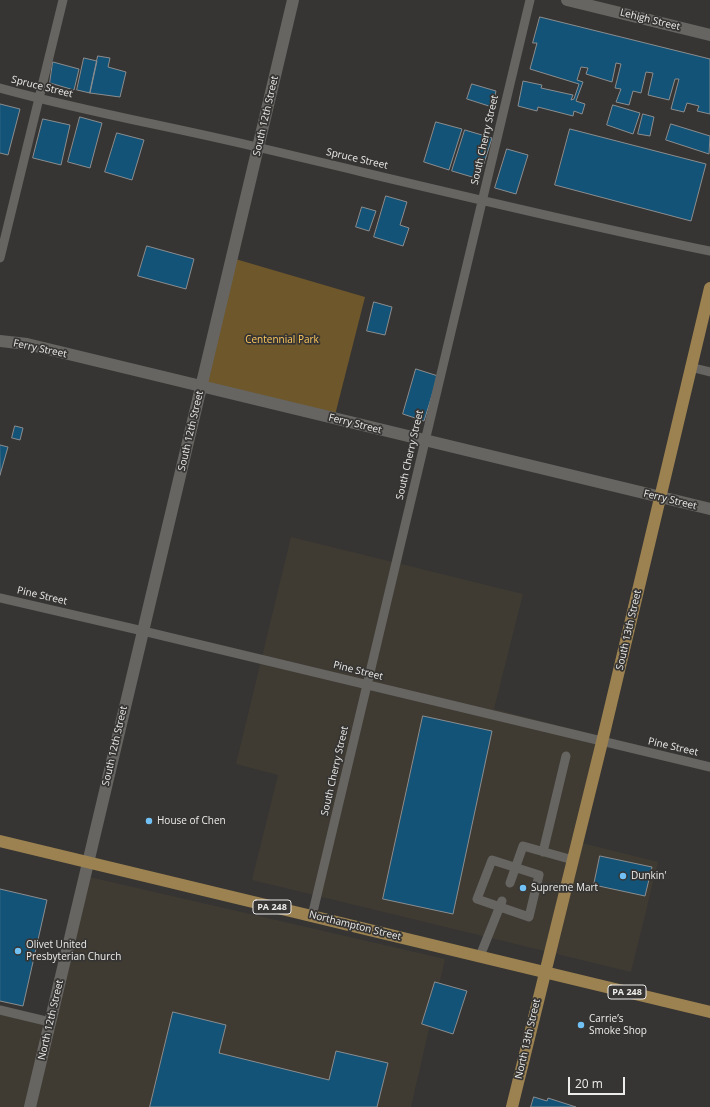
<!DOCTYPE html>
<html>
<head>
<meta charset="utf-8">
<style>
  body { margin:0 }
  #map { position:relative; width:710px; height:1107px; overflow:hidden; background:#363533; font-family:"Open Sans",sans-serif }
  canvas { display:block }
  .scale { position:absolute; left:568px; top:1077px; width:57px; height:18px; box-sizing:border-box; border:2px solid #ececea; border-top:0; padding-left:5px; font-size:12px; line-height:14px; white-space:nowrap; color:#ececea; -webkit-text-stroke:3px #363533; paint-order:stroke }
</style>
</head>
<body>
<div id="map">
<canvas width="710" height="1107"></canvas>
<div class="scale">20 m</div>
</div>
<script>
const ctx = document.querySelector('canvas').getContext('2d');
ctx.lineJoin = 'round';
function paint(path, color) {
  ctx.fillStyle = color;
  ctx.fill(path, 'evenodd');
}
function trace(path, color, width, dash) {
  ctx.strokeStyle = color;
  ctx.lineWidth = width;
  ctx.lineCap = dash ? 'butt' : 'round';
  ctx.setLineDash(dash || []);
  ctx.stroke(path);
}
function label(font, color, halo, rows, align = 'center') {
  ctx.font = font + ' "Open Sans",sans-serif';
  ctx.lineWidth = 3.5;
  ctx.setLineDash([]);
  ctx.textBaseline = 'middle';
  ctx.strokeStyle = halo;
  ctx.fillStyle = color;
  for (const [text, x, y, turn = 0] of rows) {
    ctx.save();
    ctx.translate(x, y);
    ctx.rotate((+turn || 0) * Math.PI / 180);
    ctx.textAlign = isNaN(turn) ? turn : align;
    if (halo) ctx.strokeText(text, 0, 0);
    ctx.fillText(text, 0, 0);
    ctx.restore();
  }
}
paint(new Path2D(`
  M291 537 523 594 494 709 600 736 574 841 658 862 631 972 252 880 278 775 236 764Z
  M85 876 445 959 411 1107H0V1013L50 1025Z`), '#3f3b33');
paint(new Path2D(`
  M232 258 365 297 334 419 201 386Z`), '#6e572b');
const building = new Path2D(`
  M540 17 710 59V114L697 111 699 106 687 103 684 112 671 109 679 79H675L669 100 648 95 653 73 646 72 641 93 633 91 629 105 616 102 621 89 615 88 621 64 616 63 612 82 586 74 588 68 581 67 577 80 583 82 576 101 585 104 582 114 574 111 573 116 538 107 537 111 518 106 523 81 542 85 541 88 573 95 571 100 574 99 579 84 530 69 537 43H533Z
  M98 56 110 58 108 67 126 72 120 97 90 93Z
  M84 58 97 61 90 93 77 90Z
  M53 62 79 69 74 90 50 83Z
  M472 84 496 91 492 107 467 99Z
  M0 104 20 109 8 155 0 153Z
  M613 105 640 113 633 134 607 125Z
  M643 114 654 117 650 136 638 134Z
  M80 117 102 123 90 168 68 162Z
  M43 119 70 125 61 165 33 158Z
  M436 122 462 129 449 170 424 162Z
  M671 124 710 136 709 154 666 140Z
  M570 129 706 164 691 221 555 185Z
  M465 130 492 138 479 179 452 171Z
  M117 133 144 140 132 180 105 172Z
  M507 149 528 155 516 194 495 188Z
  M386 196 407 202 400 225 409 228 403 246 374 237Z
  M362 207 376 211 369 231 356 227Z
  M147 246 194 259 186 289 138 276Z
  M374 302 392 307 385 335 367 331Z
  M416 369 438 376 424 421 403 414Z
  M15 426 23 428 20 440 12 438Z
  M0 445 8 447 0 475Z
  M423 716 492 731 453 914 383 899Z
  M600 856 652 867 645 896 594 885Z
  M0 889 47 900 23 1006 0 1001Z
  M435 982 467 991 453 1034 422 1024Z
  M173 1012 226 1025 219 1053 329 1080 336 1051 388 1063 377 1107H150Z
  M534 1097 547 1101 548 1098 576 1107H531Z`);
paint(building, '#125377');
trace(building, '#8b8d8f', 1);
trace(new Path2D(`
  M0 88C86 112 174 127 261 148 410 183 559 220 710 251
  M0 258 63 0
  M690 367 710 372
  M0 598 143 631 710 767
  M543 852 566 756
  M492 860 539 875 529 917 477 899Z
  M510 883 523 846 573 860
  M312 916 530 0
  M480 956 502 901
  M0 1010 50 1022`), '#666562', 9);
trace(new Path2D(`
  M567 0 710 35
  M0 341 27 344 710 509
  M30 1107 293 0`), '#666562', 12);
trace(new Path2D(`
  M0 841 710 1012
  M512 1107 602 742 710 288`), '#9c8250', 12);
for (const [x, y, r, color] of [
  [149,821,4,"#72c1f5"],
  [623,876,4,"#72c1f5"],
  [523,888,4,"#72c1f5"],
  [18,951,4,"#72c1f5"],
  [581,1025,4,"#72c1f5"]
]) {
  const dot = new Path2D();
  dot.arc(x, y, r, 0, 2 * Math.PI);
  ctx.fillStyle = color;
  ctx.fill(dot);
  trace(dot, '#363533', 1.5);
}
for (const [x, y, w] of [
  [272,907,38],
  [627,992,38]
]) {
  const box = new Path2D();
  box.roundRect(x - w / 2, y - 7, w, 14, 3);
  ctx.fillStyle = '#363533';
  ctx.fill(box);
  trace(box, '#ececea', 1);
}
label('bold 9px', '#ececea', null, [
  ["PA 248",272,907],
  ["PA 248",627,992]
]);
label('10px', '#ececea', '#363533', [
  ["Lehigh Street",650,20,14],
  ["Spruce Street",42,87,14],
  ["South 12th Street",266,116,-77],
  ["South Cherry Street",485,140,-77],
  ["Spruce Street",357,159,13],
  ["Ferry Street",40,349,12],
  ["Ferry Street",355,424,14],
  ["South 12th Street",191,431,-77],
  ["South Cherry Street",410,455,-77],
  ["Ferry Street",670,500,14],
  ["Pine Street",42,596,13],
  ["South 13th Street",629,630,-77],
  ["Pine Street",358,671,14],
  ["South 12th Street",115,746,-77],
  ["Pine Street",673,747,13],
  ["South Cherry Street",335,771,-77],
  ["Northampton Street",355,926,14],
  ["North 12th Street",51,1020,-77],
  ["North 13th Street",528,1039,-77]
]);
label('10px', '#ffc85d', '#363533', [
  ["Centennial Park",282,340]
]);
label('10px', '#ececea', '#363533', [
  ["House of Chen",157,821],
  ["Dunkin'",631,876],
  ["Supreme Mart",531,888],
  ["Olivet United",26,945],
  ["Presbyterian Church",26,957],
  ["Carrie’s",589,1019],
  ["Smoke Shop",589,1031]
], 'left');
</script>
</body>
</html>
